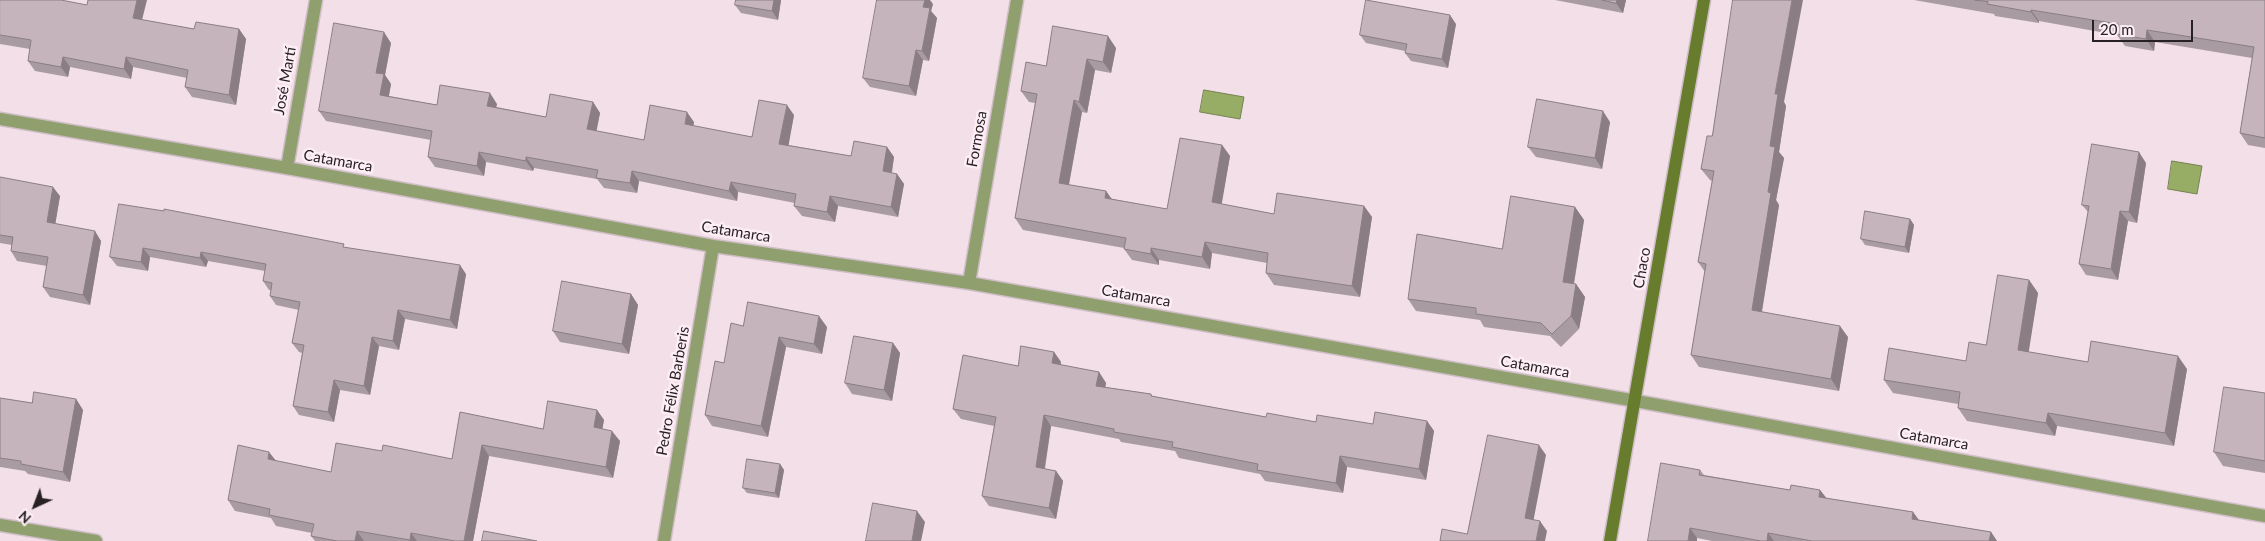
<!DOCTYPE html>
<html>
<head>
<meta charset="utf-8">
<style>
  body { margin:0 }
  #map { position:relative; width:2265px; height:541px; overflow:hidden; background:#f2dfe8; font-family:Lato,sans-serif }
  canvas { display:block }
  .north { position:absolute; left:10px; top:481px; width:50px; height:50px; -webkit-text-stroke:4px #fdeef5; paint-order:stroke; rotate:223deg; font-size:14px; font-weight:700; line-height:20px; text-align:center; color:#282124 }
  .north::after { content:''; display:block; margin:auto; width:18px; height:22px; background:#282124; clip-path:polygon(50% 0,100% 100%,50% 72%,0 100%) }
  .scale { position:absolute; left:2092px; top:20px; width:101px; height:22px; box-sizing:border-box; border:2px solid #282124; border-top:0; padding-left:6px; font-size:15px; line-height:18px; white-space:nowrap; color:#282124; -webkit-text-stroke:4px #fdeef5; paint-order:stroke }
</style>
</head>
<body>
<div id="map">
<canvas width="2265" height="541"></canvas>
<div class="north">N</div>
<div class="scale">20 m</div>
</div>
<script>
const ctx = document.querySelector('canvas').getContext('2d');
ctx.lineJoin = 'round';
function paint(path, color) {
  ctx.fillStyle = color;
  ctx.fill(path, 'evenodd');
}
function trace(path, color, width, dash) {
  ctx.strokeStyle = color;
  ctx.lineWidth = width;
  ctx.lineCap = dash ? 'butt' : 'round';
  ctx.setLineDash(dash || []);
  ctx.stroke(path);
}
function label(font, color, halo, rows, align = 'center') {
  ctx.font = font + ' Lato,sans-serif';
  ctx.lineWidth = 5;
  ctx.setLineDash([]);
  ctx.textBaseline = 'middle';
  ctx.strokeStyle = halo;
  ctx.fillStyle = color;
  for (const [text, x, y, turn = 0] of rows) {
    ctx.save();
    ctx.translate(x, y);
    ctx.rotate((+turn || 0) * Math.PI / 180);
    ctx.textAlign = isNaN(turn) ? turn : align;
    if (halo) ctx.strokeText(text, 0, 0);
    ctx.fillText(text, 0, 0);
    ctx.restore();
  }
}
const water = new Path2D(`
  M1204 90 1244 97 1240 119 1200 112Z
  M2172 161 2202 166 2197 194 2168 189Z`);
paint(water, '#97ac64');
trace(water, '#768251', 1);
const street = new Path2D(`
  M0 119 287 168 713 246 969 283 1636 401 2265 516
  M287 168 316 0
  M969 283 1017 0
  M0 525 96 541
  M664 541 713 246`);
const secondary = new Path2D(`
  M1610 541 1704 0`);
trace(street, '#cebdc5', 15);
trace(secondary, '#cebdc5', 15);
trace(street, '#8f9f6d', 12);
trace(secondary, '#677c2c', 12);
paint(new Path2D(`
  M0 0 142 20 194 29H239L246 39 236 105 192 97 185 87 187 78 133 67 131 79 70 67 68 77 35 71 28 61 30 49 0 44Z
  M781 0 778 20 741 13 735 5Z
  M1555 0H1626L1623 13Z
  M1914 0H2265V148L2248 145 2240 133 2252 58 2155 42 2154 51 2125 46 2117 35 2039 21V23L1995 16 1994 14Z
  M933 4 931 11 937 18 929 61 923 60 916 96 870 87 863 78Z
  M1456 24 1448 68 1411 61 1405 53V51L1366 43 1360 35Z
  M391 43 385 75 391 84 389 96 437 105 497 104 496 107 546 117 593 102 600 113 596 131 644 140 694 122 693 126 752 137 794 115 788 145 851 156 887 147 894 157 892 173 897 174 904 184 898 217 838 206 835 222 802 216 794 206 795 203 738 192 737 201 639 181 637 193 604 188 597 179 534 168 533 171 486 162 484 176 435 167 428 157 431 140 326 121 319 111Z
  M1116 48 1111 73 1095 70 1087 113 1082 112 1069 185 1106 191 1112 199 1167 209 1222 145 1230 156 1221 204 1274 214 1364 206 1372 217 1360 297 1274 285 1266 273 1267 263 1212 253 1210 269 1159 260V265L1132 260 1124 249V248L1023 230 1015 218 1035 103 1029 102 1021 91 1046 66Z
  M1784 102 1786 106 1779 152 1784 158 1776 200 1779 205 1762 312 1848 337 1839 391 1699 367 1691 355 1705 272 1698 262 1712 181 1710 180 1701 169 1712 136Z
  M1610 122 1602 169 1536 157 1528 147Z
  M2146 163 2137 223 2128 221 2118 280 2086 275 2079 264 2088 212 2082 205Z
  M0 177 60 196 55 223 101 241 90 305 50 297 43 287 47 266 17 261 11 251 12 245 0 243Z
  M1575 207 1584 220 1574 284H1576L1585 297 1579 329 1561 347 1550 336 1484 327 1480 320 1416 311 1408 299 1502 249Z
  M164 211 346 248 466 274 457 329 405 319 399 350 379 346 370 395 340 390 334 422 299 415 293 406 302 353 299 352 292 343 299 310 276 305 270 296 271 290H269L263 281 265 271 208 261 206 267 150 257 148 271 117 266 110 257Z
  M1910 219 1914 225 1909 253 1865 245 1861 239Z
  M2029 280 2038 293 2028 352 2088 362 2187 369 2174 446 2057 426 2055 436 1967 421 1958 408V404L1893 393 1884 380 1966 361 1986 345Z
  M631 294 638 305 629 354 560 342 553 331Z
  M743 326 827 327 822 354 786 347 768 437 712 426 705 415 724 363Z
  M893 343 900 353 892 401 852 394 845 383Z
  M1054 352 1061 362 1060 365 1099 372 1106 383 1105 387 1151 394 1152 396 1266 417 1316 422 1373 424 1427 421 1434 431 1426 480 1347 467 1343 493 1265 481 1260 474 1179 458 1175 451 1121 442 1119 439 1051 426 1045 469 1056 471 1063 481 1056 519 989 506 982 496 994 426 961 419 953 409 1018 366Z
  M2265 393V473L2223 466 2214 452Z
  M0 398 32 403 76 399 83 410 70 482 28 474 25 471 0 467Z
  M597 410 604 420 602 429 620 441 613 478 489 456 473 541H315L311 536 312 533 276 526 271 518 235 511 228 500 276 461 331 472 382 451 452 459 460 412 543 429Z
  M780 464 784 470 779 498 747 493 743 488Z
  M1700 470 1704 475 1790 490H1820L1826 498 1913 512 1919 520 1991 532 1997 541H1712L1697 538 1648 541Z`), '#a99ba2');
paint(new Path2D(`
  M137 0H147L140 28 133 18Z
  M774 0H781L778 20 772 11Z
  M925 0H930L933 4 931 11 937 18 929 61 922 51 923 7Z
  M1617 0H1626L1623 13 1616 3Z
  M1792 0H1803L1784 102 1786 106 1779 152 1784 158 1776 200 1779 205 1760 322 1752 310 1768 192 1770 146 1775 94Z
  M2031 10 2039 21V23L2031 12Z
  M1450 15 1456 24 1448 68 1442 59Z
  M239 29 246 39 236 105 229 95Z
  M2147 30 2155 42 2154 51 2146 39Z
  M384 32 391 43 385 75 391 84 387 105 380 95 376 73Z
  M1108 36 1116 48 1111 73 1103 62Z
  M916 50 923 60 916 96 909 86Z
  M63 57 70 67 68 77 61 67Z
  M126 57 133 67 131 79 124 69Z
  M1087 59 1095 70 1087 113 1079 102Z
  M490 93 497 104 494 116 487 106Z
  M1074 100 1082 112 1067 194 1059 183Z
  M593 102 600 113 595 139 587 129Z
  M787 105 794 115 787 154 779 144Z
  M1603 111 1610 122 1602 169 1595 158Z
  M687 112 694 122 692 134 685 124Z
  M1222 145 1230 156 1220 214 1212 202Z
  M887 147 894 157 890 182 883 171Z
  M479 152 486 162 484 176 477 166Z
  M2139 152 2146 163 2137 223 2129 212Z
  M526 157 534 168 533 171 526 161Z
  M632 171 639 181 637 193 630 183Z
  M897 174 904 184 898 217 891 207Z
  M731 182 738 192 737 201 729 191Z
  M53 187 60 196 54 232 47 222Z
  M1106 191 1114 203 1105 198Z
  M830 196 838 206 835 222 827 212Z
  M1364 206 1372 217 1360 297 1352 286Z
  M1575 207 1584 220 1572 294 1563 282Z
  M2120 211 2128 221 2118 280 2111 269Z
  M1910 219 1914 225 1909 253 1905 247Z
  M95 231 101 241 90 305 83 295Z
  M1205 242 1212 253 1210 269 1202 257Z
  M143 248 150 257 148 271 141 262Z
  M1151 248 1159 260V265L1151 254Z
  M201 252 208 261 206 267 200 258Z
  M460 265 466 274 457 329 450 320Z
  M2029 280 2038 293 2027 363 2018 350Z
  M1576 284 1585 297 1579 329 1571 316Z
  M631 294 638 305 629 354 622 344Z
  M398 310 405 319 399 350 393 341Z
  M819 316 827 327 822 354 814 344Z
  M1840 326 1848 337 1839 391 1831 379Z
  M372 337 379 346 370 395 364 386Z
  M779 337 786 347 768 437 761 426Z
  M893 343 900 353 892 401 884 390Z
  M1054 352 1061 362 1059 374 1052 363Z
  M2178 356 2187 369 2174 446 2165 433Z
  M1099 372 1106 383 1104 396 1096 386Z
  M334 380 340 390 334 422 328 412Z
  M76 399 83 410 70 482 63 472Z
  M597 410 604 420 601 437 594 427Z
  M2048 413 2057 426 2055 436 2046 423Z
  M1044 415 1051 426 1043 478 1036 467Z
  M1427 421 1434 431 1426 480 1419 469Z
  M612 431 620 441 613 478 606 467Z
  M482 445 489 456 473 541H464Z
  M1539 445 1546 455 1532 528 1525 518Z
  M269 452 277 462 268 459Z
  M1340 456 1347 467 1343 493 1336 483Z
  M780 464 784 470 779 498 775 493Z
  M1056 471 1063 481 1056 519 1049 508Z
  M1820 490 1828 500 1819 497Z
  M917 511 925 522 921 541H912Z
  M1913 512 1920 522 1912 519Z
  M1540 521 1547 531 1545 541H1536Z
  M1690 528 1697 538V541H1688Z
  M357 531 364 541H355Z
  M1991 532 1997 541H1989Z
  M411 533 417 541H410Z
  M1768 533 1774 541H1767Z`), '#8a7e84');
const building = new Path2D(`
  M0 0H61L87 5 88 0H137L133 18 194 29 196 22 239 29 229 95 185 87 188 70 126 57 124 69 63 57 61 67 28 61 31 40 0 35Z
  M736 0H774L772 11 735 5Z
  M877 0H925L923 7 930 8 922 51 916 50 909 86 863 78Z
  M1366 0 1450 15 1442 59 1405 53 1407 44 1360 35Z
  M1602 0H1617L1616 3Z
  M1733 0H1792L1775 94H1778L1770 146 1775 147 1768 192 1771 193 1752 310 1840 326 1831 379 1691 355 1706 264 1698 262 1714 171 1701 169 1707 136H1712Z
  M1975 0H2265V138L2240 133 2254 47 2147 30 2146 39 2116 34 2118 24 2031 10V12L1987 4 1988 2Z
  M334 23 384 32 376 73 384 74 380 95 437 105 440 85 490 93 487 106 546 117 550 94 593 102 587 129 644 140 650 105 687 112 685 124 752 137 759 100 787 105 779 144 851 156 854 141 887 147 883 171 897 174 891 207 830 196 827 212 794 206 796 194 731 182 729 191 632 171 630 183 596 178 598 170 526 157V161L479 152 477 166 428 157 432 131 319 111Z
  M1053 26 1108 36 1103 62 1087 59 1079 102 1074 100 1059 183 1106 191 1105 198 1167 209 1180 138 1222 145 1212 202 1274 214 1277 193 1364 206 1352 286 1266 273 1268 253 1205 242 1202 257 1151 248V254L1124 249 1126 238 1015 218 1037 94 1021 91 1026 62 1046 66Z
  M1537 99 1603 111 1595 158 1528 147Z
  M2092 144 2139 152 2129 212 2120 211 2111 269 2079 264 2089 206 2082 205Z
  M0 177 53 187 47 222 95 231 83 295 43 287 48 257 11 251 13 237 0 235Z
  M1511 196 1575 207 1563 282 1576 284 1571 316 1552 334 1541 323 1476 314V308L1408 299 1417 234 1502 249Z
  M119 204 164 211V209L257 227 344 244 343 247 460 265 450 320 398 310 393 341 372 337 364 386 334 380 328 412 293 406 304 345 292 343 300 302 270 296 272 283 263 281 266 264 201 252 200 258 143 248 141 262 110 257Z
  M1865 211 1910 219 1905 247 1861 239Z
  M1998 275 2029 280 2018 350 2088 362 2091 341 2178 356 2165 433 2048 413 2046 423 1958 408 1960 392 1884 380 1889 348 1966 361 1969 342 1986 345Z
  M562 281 631 294 622 344 553 331Z
  M748 302 819 316 814 344 779 337 761 426 705 415 715 361 724 363 731 323 743 326Z
  M854 336 893 343 884 390 845 383Z
  M1021 346 1054 352 1052 363 1099 372 1096 386 1151 394V396L1266 417 1267 413 1316 422 1317 415 1373 424 1375 412 1427 421 1419 469 1340 456 1336 483 1257 470 1258 464 1172 447 1173 442 1114 432V429L1044 415 1036 467 1056 471 1049 508 982 496 996 417 953 409 963 355 1018 366Z
  M2224 387 2265 393V461L2214 452Z
  M34 392 76 399 63 472 21 464V461L0 458V398L32 403Z
  M548 401 597 410 594 427 612 431 606 467 482 445 464 541H455L411 533 410 540 357 531 355 541H337L311 536 314 524 269 515 270 509 228 500 238 445 269 452 268 459 331 472 336 443 382 451 383 445 452 459 460 412 543 429Z
  M1488 435 1539 445 1525 518 1540 521 1536 541H1440L1442 529 1467 534Z
  M747 459 780 464 775 493 743 488Z
  M1661 463 1700 470 1699 475 1790 490 1791 485 1820 490 1819 497 1913 512 1912 519 1991 532 1989 541H1812L1768 533 1767 541H1761L1690 528 1688 541H1648Z
  M873 503 917 511 912 541H866Z
  M484 531 537 541H482Z`);
paint(building, '#c5b4bc');
trace(building, '#8a7e84', 1);
label('15px', '#282124', '#fdeef5', [
  ["José Martí",285,81,-80],
  ["Formosa",977,139,-80],
  ["Catamarca",338,161,10],
  ["Catamarca",736,232,9],
  ["Chaco",1642,268,-80],
  ["Catamarca",1136,296,10],
  ["Catamarca",1535,367,10],
  ["Pedro Félix Barberis",673,391,-80],
  ["Catamarca",1934,439,10]
]);
</script>
</body>
</html>
